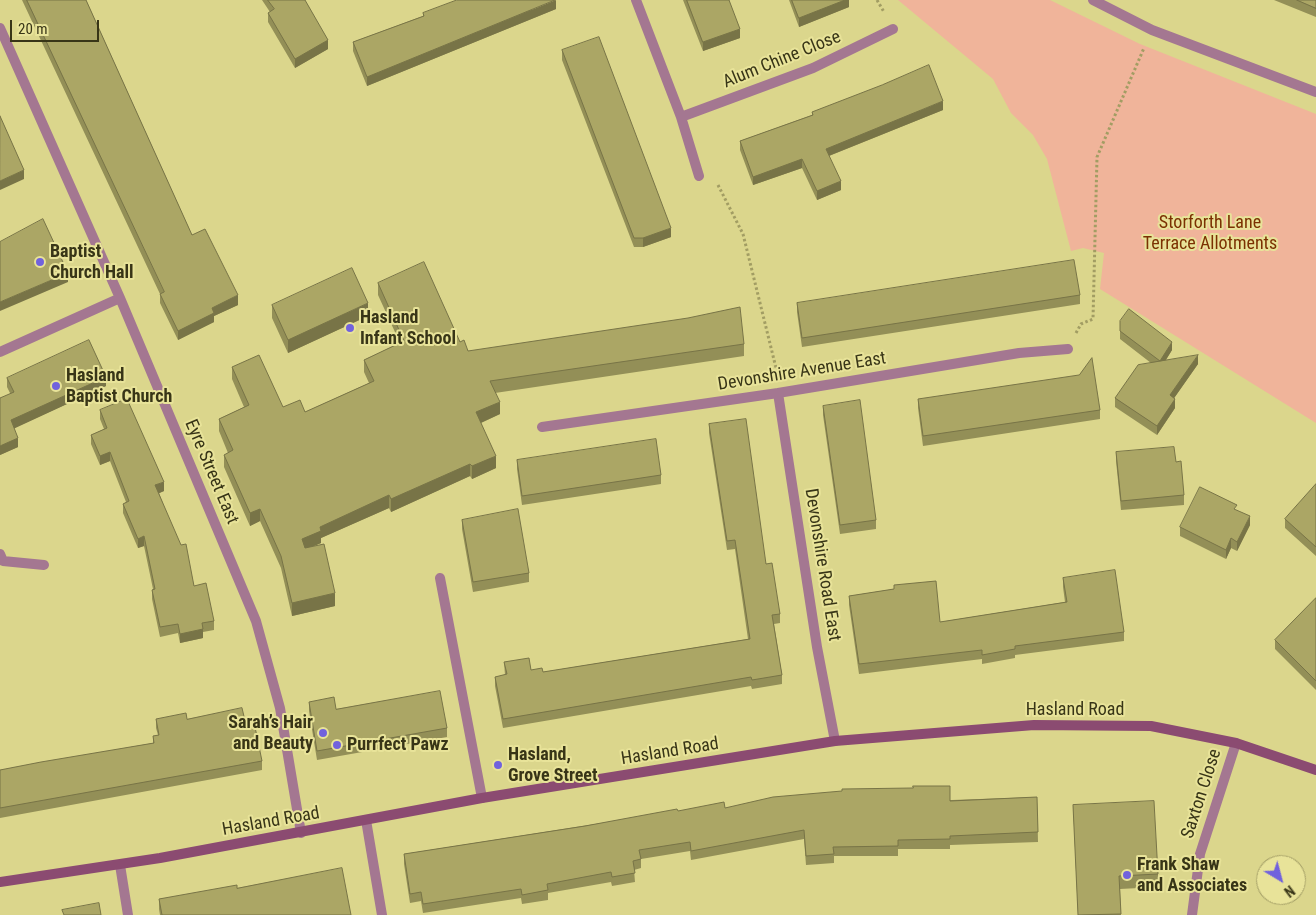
<!DOCTYPE html>
<html>
<head>
<meta charset="utf-8">
<style>
  body { margin:0 }
  #map { position:relative; width:1316px; height:915px; overflow:hidden; background:#dbd68c; font-family:"Roboto Condensed",sans-serif }
  canvas { display:block }
  .north { position:absolute; left:1256px; top:855px; width:50px; height:50px; box-sizing:border-box; background:#e8e399; border:1px solid #a29d65; border-radius:50%; rotate:143deg; font-size:14px; font-weight:700; line-height:20px; text-align:center; color:#383517 }
  .north::after { content:''; display:block; margin:auto; width:18px; height:22px; background:#7162dd; clip-path:polygon(50% 0,100% 100%,50% 72%,0 100%) }
  .scale { position:absolute; left:10px; top:20px; width:89px; height:22px; box-sizing:border-box; border:2px solid #383517; border-top:0; padding-left:6px; font-size:15px; line-height:18px; white-space:nowrap; color:#383517; -webkit-text-stroke:4px #e8e399; paint-order:stroke }
</style>
</head>
<body>
<div id="map">
<canvas width="1316" height="915"></canvas>
<div class="north">N</div>
<div class="scale">20 m</div>
</div>
<script>
const ctx = document.querySelector('canvas').getContext('2d');
ctx.lineJoin = 'round';
function paint(path, color) {
  ctx.fillStyle = color;
  ctx.fill(path, 'evenodd');
}
function trace(path, color, width, dash) {
  ctx.strokeStyle = color;
  ctx.lineWidth = width;
  ctx.lineCap = dash ? 'butt' : 'round';
  ctx.setLineDash(dash || []);
  ctx.stroke(path);
}
function label(font, color, halo, rows, align = 'center') {
  ctx.font = font + ' "Roboto Condensed",sans-serif';
  ctx.lineWidth = 4;
  ctx.setLineDash([]);
  ctx.textBaseline = 'middle';
  ctx.strokeStyle = halo;
  ctx.fillStyle = color;
  for (const [text, x, y, turn = 0] of rows) {
    ctx.save();
    ctx.translate(x, y);
    ctx.rotate((+turn || 0) * Math.PI / 180);
    ctx.textAlign = isNaN(turn) ? turn : align;
    if (halo) ctx.strokeText(text, 0, 0);
    ctx.fillText(text, 0, 0);
    ctx.restore();
  }
}
paint(new Path2D(`
  M898 0H1050L1140 44 1316 114V423L1100 289 1104 253 1083 248 1071 251 1047 159 1033 135 1011 113 993 79Z`), '#f0b49a');
trace(new Path2D(`
  M877 0 884 12
  M718 185 743 234 777 372
  M1076 333 1081 324 1093 319 1097 157 1144 48`), '#a29d63', 3, [2.5, 2.5]);
trace(new Path2D(`
  M0 554 3 561 44 565
  M440 578 482 798`), '#a47791', 10);
trace(new Path2D(`
  M636 0 681 117 699 176
  M1093 0 1152 30 1316 92
  M0 28 120 298 256 621 280 708 301 833
  M681 117 813 68 893 29
  M0 352 120 298
  M778 393 817 647 835 741
  M542 427 778 393 1019 353 1068 349
  M366 820 382 915
  M120 865 128 915
  M1192 915 1200 854 1236 743`), '#a47791', 10);
trace(new Path2D(`
  M0 882 160 858 482 798 835 741 1034 725 1151 726 1236 743 1316 770`), '#8b4b71', 10);
paint(new Path2D(`
  M22 0H86L192 235 238 305 214 316V322L178 340 160 303V294Z
  M262 0H305L328 49 295 68 268 22V13L270 12Z
  M683 0H729L740 38 703 51Z
  M789 0H849V7L799 27Z
  M1274 0H1316V17Z
  M556 9 367 86 353 51V42L423 16V13Z
  M562 50 671 237 643 247H634L562 60Z
  M943 110 829 156 841 190 817 200 802 168 753 185 740 150V141L812 115V112Z
  M378 283 460 342 468 351 744 344V356L495 393 500 414 481 423 496 468 472 479 470 476 391 512 389 508 321 538V543L312 547 335 606 292 616 281 568 260 521 250 526 224 467V455L228 453 219 431V419L244 407 232 379V367L283 407 305 412 369 383 364 372V360L400 343 378 295Z
  M1080 295V304L802 347 797 312V303Z
  M272 305 368 316 288 353 272 318Z
  M1120 321 1172 350 1166 360 1198 364 1174 398 1175 408 1157 435 1115 407V398L1151 363 1120 339Z
  M7 378 106 386 14 428 18 447 0 455 10 393 7 387Z
  M918 399 1100 410V419L923 446 918 408Z
  M823 406 876 520V529L840 534 823 415Z
  M100 410 164 491 159 493 194 586 214 621V630L203 632V638L180 643 178 633 160 637 152 599V590L153 589 144 546 138 548 123 513V504L126 502 110 461 100 465 91 444V435L104 429 100 419Z
  M709 424 766 564 780 614V623L774 624 782 675V684L752 689 751 686 503 728 495 686V677L505 675 504 662 531 670 543 672 748 639 735 549 727 550 709 433Z
  M1116 452 1176 462 1184 495V505L1121 510 1116 461Z
  M517 460 661 475V484L522 505 517 469Z
  M1316 484V556L1285 528V519Z
  M1237 510 1250 525 1237 551 1231 548 1226 559 1180 536V527Z
  M462 520 529 573V582L473 592 462 529Z
  M1063 578 1124 632V641L1015 655V658L982 664V659L859 674 849 605V596L894 589V585L940 622 1065 602 1063 587Z
  M1316 598V690L1275 649V640Z
  M309 702 336 709 447 728V737L317 760 309 711Z
  M156 719H187L247 729 262 761V770L0 818V770L153 743V736L158 735 156 728Z
  M1037 797 1038 842 950 845V849H898V856H834V863L806 865 804 839 691 860 690 851 641 859V868L634 870 635 882 612 886 611 882 548 893V900L522 904 521 898 423 913 421 901 410 903 404 864V854L678 811 725 808Z
  M1073 805 1158 874V887L1120 889 1121 915H1078Z
  M237 888 351 915H160L159 909V899Z`), '#938f57');
paint(new Path2D(`
  M556 0V9L367 86V77Z
  M845 0H849V7L799 27V18Z
  M740 29V38L703 51V42Z
  M328 40V49L295 68V59Z
  M943 101V110L826 157V149Z
  M802 159V168L753 185V177Z
  M24 170V179L0 190V181Z
  M841 181V190L817 200V191Z
  M671 228V237L643 247V238Z
  M68 273V282L0 311V302Z
  M238 295V305L214 316V322L178 340V331L212 308Z
  M368 303V316L288 353V340Z
  M1172 342V350L1160 369V361Z
  M1198 355V364L1170 404V395Z
  M106 377V386L11 430V420Z
  M1175 399V408L1157 435V426Z
  M500 402V414L476 425V412Z
  M18 438V447L0 455V446Z
  M110 452V461L100 465V456Z
  M496 456V468L472 479V466Z
  M470 464V476L391 512V499Z
  M164 482V491L155 495V485Z
  M389 495V508L321 538V543L302 551V539L320 527Z
  M260 509V521L250 526V513Z
  M1250 516V525L1237 551V542Z
  M144 536V546L138 548V539Z
  M1231 538V548L1226 559V550Z
  M335 593V606L292 616V603Z
  M203 629V638L180 643V634Z`), '#787447');
const building = new Path2D(`
  M27 0H86L192 235 205 229 238 295 212 308 214 313 178 331 160 294 164 292Z
  M268 0H305L328 40 295 59 268 13 274 9Z
  M457 0H555L367 77 353 42 424 16 423 13Z
  M687 0H729L740 29 703 42Z
  M792 0H845L799 18Z
  M1297 0H1316V8Z
  M599 37 671 228 643 238H634L562 50Z
  M929 65 943 101 826 149 841 181 817 191 802 159 753 177 740 141 813 115 812 112 882 85Z
  M0 116 24 170 0 181Z
  M43 219 68 273 0 302V242Z
  M1074 260 1080 295 802 338 797 303Z
  M424 262 460 342 464 340 468 351 688 318 740 307 744 344 490 381 500 402 476 412 496 456 472 466 470 464 391 499 389 495 320 527 321 531 302 539 305 548 324 544 335 593 292 603 281 556 260 509 250 513 224 455 233 450 219 419 249 405 232 367 259 355 283 407 300 400 305 412 374 381 364 360 404 341 378 283Z
  M352 268 368 303 288 340 272 305Z
  M1129 309 1172 342 1160 361 1120 331V321Z
  M89 340 106 377 11 420 18 438 0 446V398L14 392 7 378Z
  M1198 355 1170 395 1175 399 1157 426 1115 398 1138 365Z
  M1092 358 1100 410 923 436 918 399 1079 375Z
  M127 399 164 482 155 485 181 545 186 544 194 586 206 583 214 621 202 623 203 629 180 634 178 624 160 627 152 590 155 589 144 536 138 539 123 504 129 501 110 452 100 456 91 435 107 428 100 410Z
  M860 400 876 520 840 525 823 406Z
  M746 419 766 564 772 563 780 614 772 615 782 675 752 680 751 677 503 719 495 677 507 674 504 662 529 658 531 670 542 668 543 672 750 639 735 540 727 541 709 424Z
  M656 439 661 475 522 496 517 460Z
  M1174 447 1176 462 1181 461 1184 495 1121 501 1116 452Z
  M1316 484V547L1285 519Z
  M1200 487 1237 505 1234 509 1250 516 1237 542 1231 538 1226 550 1180 527Z
  M518 509 529 573 473 582 462 520Z
  M1115 570 1124 632 1015 646V649L982 655V650L859 664 849 596 894 589V585L936 581 940 622 1067 602 1063 578Z
  M1316 598V681L1275 640Z
  M440 691 447 728 317 751 309 702 334 697 336 709Z
  M242 708 247 729 255 727 262 761 0 808V770L41 762 154 743 153 736 159 735 156 719 186 713 187 719Z
  M913 786H950V801L1037 797 1038 832 950 836V839L898 840V846L833 847 834 854 806 856 804 830 691 851 690 842 639 850 641 859 633 861 635 873 612 877 611 872 547 884 548 890 522 895 521 889 423 904 421 892 410 894 404 854 585 826 677 809 678 811 724 802 725 808 773 797 842 791V789L913 788Z
  M1154 801 1158 874 1119 876 1121 914 1078 915 1073 805Z
  M342 868 351 915H162L159 899 237 885V888Z
  M99 903 101 915H64L62 910Z`);
paint(building, '#aba665');
trace(building, '#787447', 1);
for (const [x, y, r, color] of [
  [40,262,5,"#7162dd"],
  [350,328,5,"#7162dd"],
  [56,386,5,"#7162dd"],
  [323,733,5,"#7162dd"],
  [337,745,5,"#7162dd"],
  [498,765,5,"#7162dd"],
  [1127,875,5,"#7162dd"]
]) {
  const dot = new Path2D();
  dot.arc(x, y, r, 0, 2 * Math.PI);
  ctx.fillStyle = color;
  ctx.fill(dot);
  trace(dot, '#e8e399', 2);
}
label('18px', '#383517', '#e8e399', [
  ["Alum Chine Close",782,60,-22],
  ["Devonshire Avenue East",802,372,-9],
  ["Eyre Street East",211,472,67],
  ["Devonshire Road East",822,565,81],
  ["Hasland Road",1075,710],
  ["Hasland Road",670,752,-9],
  ["Saxton Close",1202,794,-72],
  ["Hasland Road",271,822,-10]
]);
label('18px', '#7b3002', '#e8e399', [
  ["Storforth Lane",1210,223],
  ["Terrace Allotments",1210,244]
]);
label('bold 18px', '#383517', '#e8e399', [
  ["Baptist",50,252],
  ["Church Hall",50,273],
  ["Hasland",360,318],
  ["Infant School",360,339],
  ["Hasland",66,376],
  ["Baptist Church",66,397],
  ["Sarah’s Hair",313,723,"right"],
  ["and Beauty",313,744,"right"],
  ["Purrfect Pawz",347,745],
  ["Hasland,",508,755],
  ["Grove Street",508,776],
  ["Frank Shaw",1137,865],
  ["and Associates",1137,886]
], 'left');
</script>
</body>
</html>
